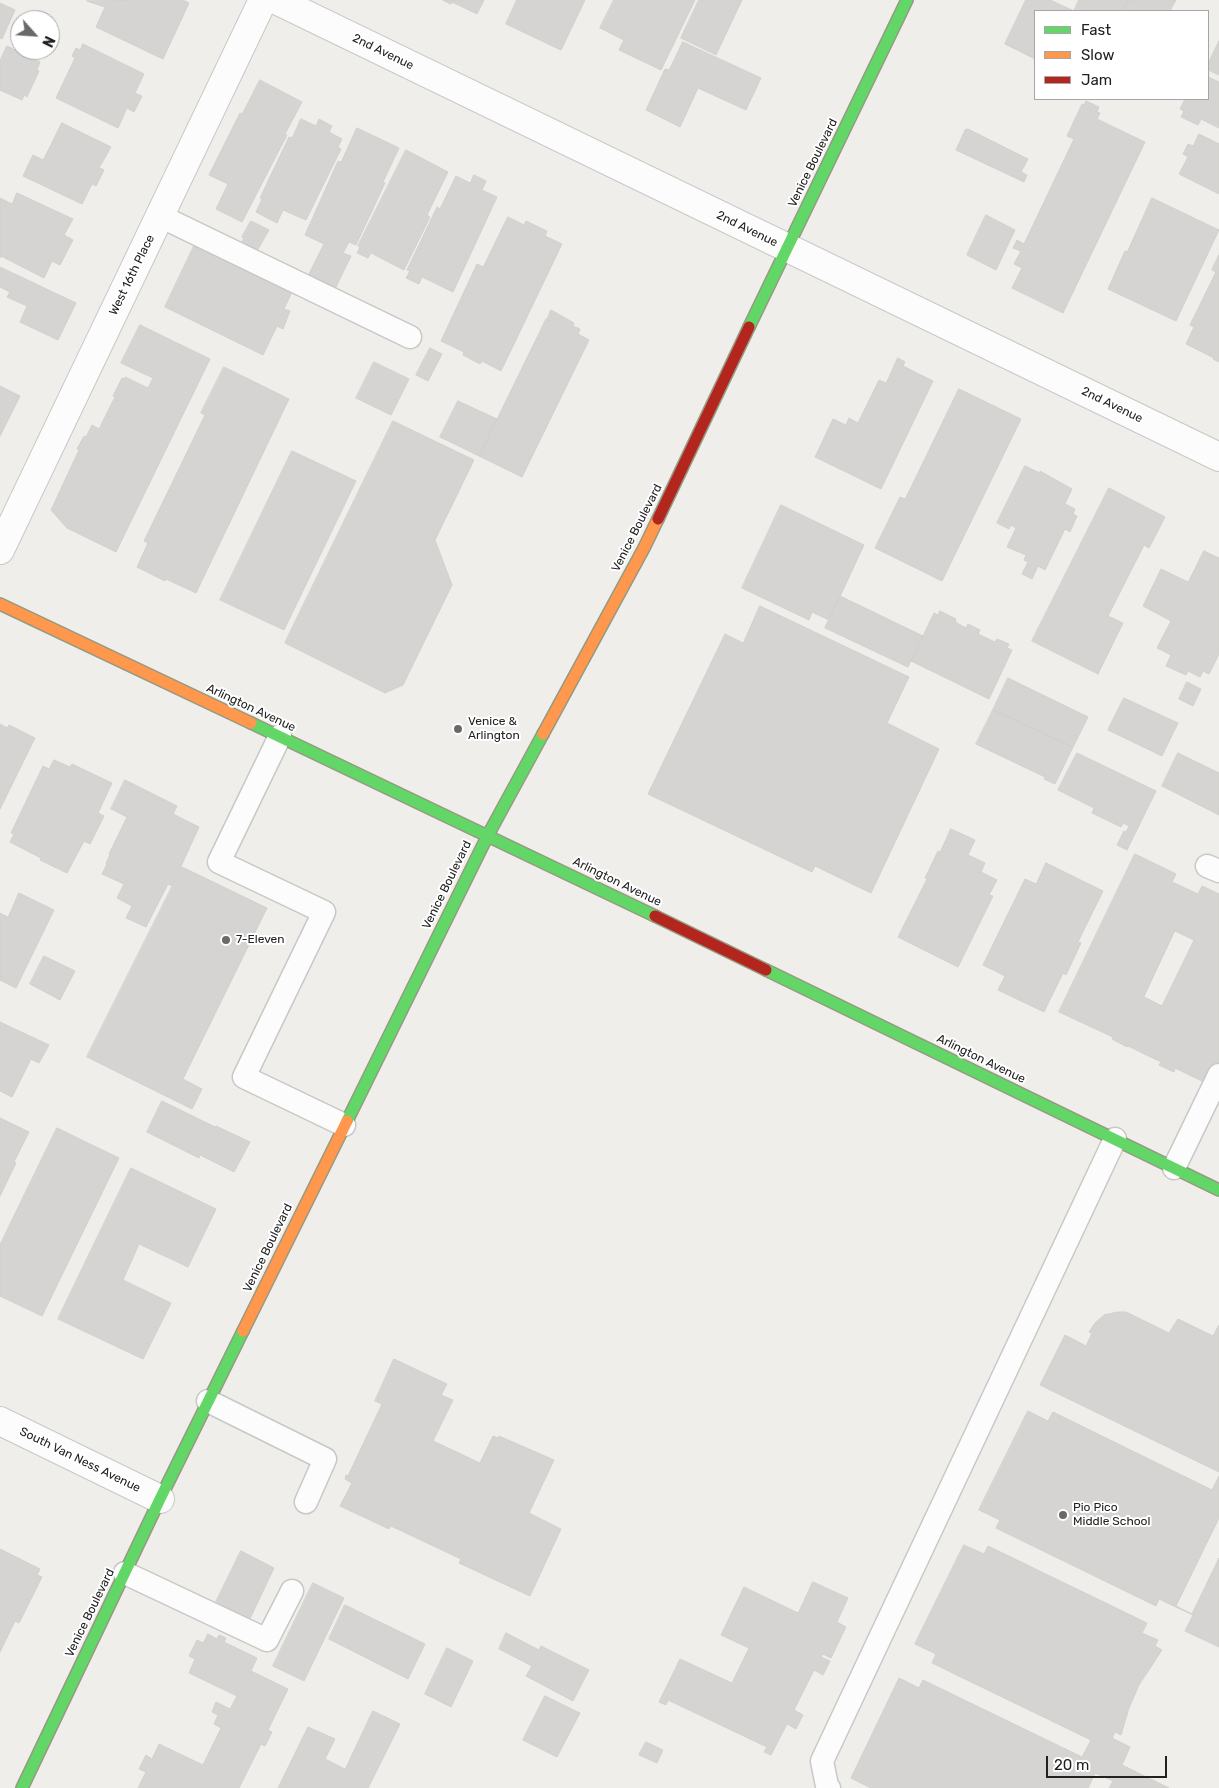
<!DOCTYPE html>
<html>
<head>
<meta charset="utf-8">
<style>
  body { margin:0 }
  #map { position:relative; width:1219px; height:1788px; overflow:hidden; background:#efeeeb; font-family:Rubik,sans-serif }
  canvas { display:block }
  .legend { position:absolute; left:1034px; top:10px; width:175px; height:90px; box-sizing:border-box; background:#fff; border:1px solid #a6a6a6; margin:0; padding:6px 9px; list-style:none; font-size:15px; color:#212121 }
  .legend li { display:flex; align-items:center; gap:10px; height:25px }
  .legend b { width:25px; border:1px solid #a6a6a6 }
  .north { position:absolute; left:10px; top:10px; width:50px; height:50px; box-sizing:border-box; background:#fff; border:1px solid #a6a6a6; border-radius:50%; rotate:116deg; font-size:14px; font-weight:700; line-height:20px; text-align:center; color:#212121 }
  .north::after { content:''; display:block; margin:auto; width:18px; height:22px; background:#696968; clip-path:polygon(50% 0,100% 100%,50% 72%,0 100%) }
  .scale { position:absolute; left:1046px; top:1756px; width:121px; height:22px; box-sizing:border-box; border:2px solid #212121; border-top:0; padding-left:6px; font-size:15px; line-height:18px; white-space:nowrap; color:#212121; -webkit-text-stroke:4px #fff; paint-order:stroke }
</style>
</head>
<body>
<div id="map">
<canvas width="1219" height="1788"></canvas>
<ul class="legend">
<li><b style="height:6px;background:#63d668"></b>Fast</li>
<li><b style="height:6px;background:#ff974d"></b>Slow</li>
<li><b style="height:6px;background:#b3261e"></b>Jam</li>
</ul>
<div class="north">N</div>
<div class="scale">20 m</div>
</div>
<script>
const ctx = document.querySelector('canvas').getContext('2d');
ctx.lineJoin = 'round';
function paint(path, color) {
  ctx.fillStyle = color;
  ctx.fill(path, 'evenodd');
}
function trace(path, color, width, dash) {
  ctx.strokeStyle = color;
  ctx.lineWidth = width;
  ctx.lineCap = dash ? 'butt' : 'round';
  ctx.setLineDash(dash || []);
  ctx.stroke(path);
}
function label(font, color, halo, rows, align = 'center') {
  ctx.font = font + ' Rubik,sans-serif';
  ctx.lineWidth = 4;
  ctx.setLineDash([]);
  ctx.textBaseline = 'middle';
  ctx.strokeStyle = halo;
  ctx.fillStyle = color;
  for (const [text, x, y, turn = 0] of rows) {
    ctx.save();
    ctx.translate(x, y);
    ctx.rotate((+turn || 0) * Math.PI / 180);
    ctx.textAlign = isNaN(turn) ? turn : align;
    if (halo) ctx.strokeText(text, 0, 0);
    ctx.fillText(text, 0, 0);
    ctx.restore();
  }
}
const building = new Path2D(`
  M183 0 189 3 163 59 96 27 105 7 87 1Z
  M443 0H484L477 14 452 2 451 4Z
  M517 0H585L561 50 506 24Z
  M614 0H695L661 70 619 50 624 40 600 28Z
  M699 0H742L716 55 681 38Z
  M1026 0H1050L1074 11H1035V59L1005 44Z
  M1079 0H1128L1122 11H1074Z
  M1128 0H1176L1170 11H1122Z
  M0 3 15 10 2 39 0 38Z
  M1219 41V75L1208 70V64Z
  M683 42 761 78 746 110 698 88 680 127 646 110 665 69 669 70Z
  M83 44 144 74 135 93 142 96 134 112 127 108 118 128 56 98 75 58 72 56 76 48 80 50Z
  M7 46 40 62 37 70 39 71 27 97 24 95 22 100 0 90V61Z
  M1208 77 1219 82V128L1201 119 1198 125 1181 117 1184 111 1180 109 1185 99H1208Z
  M260 80 302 102 285 134 287 135 242 222 216 209 228 184 209 175 240 113 242 114Z
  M1086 101 1099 107 1097 112 1100 113 1097 119 1145 142 1063 313 1012 288 1022 268 1014 264 1021 251 1013 248 1017 240 1024 244 1074 139 1067 136 1082 104 1084 105Z
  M301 119 316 126 319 119 332 126 329 132 342 139 338 147 341 149 306 220 283 210 277 223 256 212 262 199 260 198 289 137 292 138Z
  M62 123 111 147 99 168 104 170 96 186 92 184 82 204 23 176 33 155 43 160Z
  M357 128 399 148 383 182 385 183 356 245 349 242 343 253 351 256 335 289 308 276 324 244 305 235 338 161 341 162Z
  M968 129 1028 159 1021 172 1027 175 1024 182 956 150 965 130Z
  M1199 134 1219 144V194L1179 174 1188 157 1183 154 1188 144 1193 146Z
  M406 150 448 172 427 215 430 217 404 270 371 253 368 258 357 253 360 247 358 246Z
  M474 175 486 181 482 190 497 197 453 292 422 277 419 284 406 278 410 271 407 270 437 207 440 209 456 176 470 183Z
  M17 193 73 219 64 235 73 240 60 265 52 261 44 278 1 256 0 258V198L12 204Z
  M1152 198 1219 230 1176 321 1108 289 1125 251 1127 252Z
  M986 215 1015 230 996 270 967 255Z
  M508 217 524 225 526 221 547 231 545 236 562 244 501 371 482 361 480 364 463 355 464 352 441 341 477 264 483 267Z
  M251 221 269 230 257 251 244 245 245 243 242 241 244 238 242 237Z
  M195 244 292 292 284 309 290 311 283 329 277 326 263 355 165 307Z
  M1219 255V362L1213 359 1214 358 1186 344 1194 327 1190 325 1216 272 1212 270Z
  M0 267 76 303 58 340 20 322 27 306 7 297 10 292 0 287Z
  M551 310 574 323 573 326 580 329 578 334 589 340 522 477 479 456 546 319H547Z
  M140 325 210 359 116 552 67 528 51 510 79 450 77 449 84 436 86 437 92 425 99 429 115 397 113 396 122 378 124 379 125 377 148 388 153 378 121 363Z
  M430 348 442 354 428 381 416 375Z
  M898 358 905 362 903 366 933 381 881 489 815 457 833 419 846 425 849 418 858 423 879 380 886 383Z
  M374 362 409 379 391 415 356 398Z
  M224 367 289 399 196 593 166 579 165 581 137 567 148 543 144 541 205 415 201 413Z
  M0 386 20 396 0 436Z
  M959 389 1021 419 942 581 875 548 900 497 905 499Z
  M458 401 497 419 479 456 440 437Z
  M393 421 474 460 435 540 452 585 403 685 385 693 285 643Z
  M292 451 356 481 284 630 220 600Z
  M1025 466 1040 473V471L1072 489 1065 504 1075 509 1073 514 1077 516 1070 532 1065 529 1045 570 1038 566 1032 579 1022 574 1028 562 1024 560 1026 555 1007 547 1016 528 1011 525 1009 529 997 523Z
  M1109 488 1165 517 1149 548 1144 545 1108 616 1123 623 1098 674 1032 641Z
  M781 505 864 545 829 620 812 612 809 620 742 588Z
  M1204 551 1219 558V654L1209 674 1203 671 1200 677 1188 671 1186 675 1166 666 1171 655 1157 648 1171 621 1143 606 1161 569 1188 582Z
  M840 596 923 636 908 667 825 628Z
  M760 606 909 677 887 723 939 749 871 893 815 866 812 872 648 794 725 634 743 643Z
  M940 611 956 619 955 622 966 628 968 624 980 630 978 634 995 642 997 639 1009 644 1007 648 1012 650 989 699 911 661 934 613 938 615Z
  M1008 678 1088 717 1073 747 993 710Z
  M1187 682 1201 689 1193 706 1179 699Z
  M1124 698 1178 723 1162 756 1108 730Z
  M993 710 1073 747 1055 784 1044 779 1045 777 976 744Z
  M0 724 7 728 9 725 35 738 0 809Z
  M1077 753 1156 791 1127 850 1117 845 1124 831 1126 832 1129 826 1123 823 1121 827 1092 813 1094 808 1058 790Z
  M1178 753 1219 773V815L1162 786Z
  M54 760 70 767 72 764 112 783 98 813 104 816 90 844 84 841 67 873 40 860 41 858 10 842 14 834 11 833 43 766 49 769Z
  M125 780 177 806 173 814 199 827 172 886 168 884 146 927 126 918 132 906 117 898 124 884 102 874 107 864 106 863 110 855 109 854 127 817 111 809Z
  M951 829 975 840 968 855 985 863 981 872 997 880 989 895 993 896 958 967 898 937 927 879 925 878 938 851 940 852Z
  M1135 854 1176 874 1172 882 1198 894 1202 886 1219 894V1066L1210 1085 1175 1068 1174 1072 1159 1065 1161 1062 1128 1046 1127 1047 1112 1039 1113 1037 1059 1012ZM1175 931 1194 940 1162 1006 1144 997Z
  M1046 863 1103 891 1078 942 1081 943 1066 975 1063 973 1044 1012 998 990 1005 976 983 965 1025 879 1036 884Z
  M182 867 267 908 183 1079 202 1089 192 1109 87 1057Z
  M19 893 54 910 16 988 0 980V913L8 917Z
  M44 956 75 971 60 1000 30 984Z
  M0 1022 49 1045 39 1063 31 1059 12 1097 0 1091Z
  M162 1101 215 1127 216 1126 250 1142 234 1172 200 1155 199 1158 147 1132Z
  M0 1118 29 1132 14 1162 16 1163 0 1196Z
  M57 1128 119 1158 42 1316 0 1296V1245Z
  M131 1168 216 1209 188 1267 139 1244 123 1280 171 1303 143 1359 58 1319Z
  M1118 1312H1126L1169 1333 1178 1319 1213 1336 1219 1325V1472L1040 1385 1065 1335 1086 1346 1092 1333 1089 1332 1095 1323 1104 1315Z
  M394 1359 447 1384 441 1395 453 1400 433 1441 480 1463 493 1436 498 1438 499 1436 554 1460 529 1513 561 1529 530 1596 459 1563 461 1559 391 1526 389 1529 340 1506 352 1483 345 1479 346 1475 348 1476 382 1404 375 1401Z
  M1028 1411 1048 1421 1053 1412 1212 1490 1219 1476V1518L1176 1606 1192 1614 1219 1558V1647L1185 1631 1193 1615 1159 1599 1156 1606 996 1528 1000 1520 979 1510Z
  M964 1545 984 1554 988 1546 1147 1623 1142 1633 1158 1640 1155 1646 1162 1650 1139 1685 1129 1708 1121 1735 1115 1732 1112 1738 1130 1747 1122 1765 1169 1788H1109L1113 1781 1095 1773 1088 1788H871L851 1778 899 1678 919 1688 923 1680 1082 1757 1091 1740 932 1663 936 1654 915 1644Z
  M0 1549 40 1569 37 1575 42 1577 19 1623 15 1621 0 1652Z
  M241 1551 274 1568 248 1623 214 1606Z
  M813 1582 848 1598 837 1622 846 1627 831 1658 823 1654 821 1657 830 1661 823 1675 814 1670 794 1710 803 1715 796 1729 787 1724 771 1755 764 1752 767 1747 668 1700 666 1705 659 1702 680 1659 732 1683 749 1648 721 1635 744 1587 798 1613Z
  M313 1583 344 1598 304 1681 273 1666Z
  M345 1605 425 1644 408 1679 329 1639Z
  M506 1633 539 1650 541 1646 589 1670 573 1701 526 1676 532 1666 499 1649Z
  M208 1634 217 1639 219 1635 226 1638 224 1642 257 1658 251 1671 288 1689 268 1730 272 1732 265 1746 261 1744 239 1788H138L146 1772 139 1769 146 1755 152 1759 159 1744 203 1765 221 1728 214 1724 218 1715 212 1712 216 1702 230 1709 237 1696 189 1673 195 1659 189 1656 197 1640 203 1643Z
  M447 1648 473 1661 451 1707 425 1694Z
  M545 1696 580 1713 557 1757 523 1740Z
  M373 1711 400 1724 368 1788H278L308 1727 335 1739 325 1759 345 1769Z
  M646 1742 663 1750 657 1763 639 1755Z`);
paint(building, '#d6d4d2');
trace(building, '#d2d0cc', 1);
const lane = new Path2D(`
  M160 216 410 337
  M280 736 219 862 324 912 244 1077 344 1125
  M1207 866 1219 871
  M1174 1168 1219 1075
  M208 1401 325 1459 306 1502
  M125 1573 267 1640 292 1591
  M829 1788 827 1786 822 1761 1115 1139`);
const street = new Path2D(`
  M276 0 1219 457
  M0 550 263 0
  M0 1421 160 1499`);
const fast = new Path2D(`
  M749 327 907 0
  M251 723 655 916
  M766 970 1219 1190
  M347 1121 488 835 543 734
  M22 1788 160 1499 243 1331`);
const slow = new Path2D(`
  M0 604 251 723
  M543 734 644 548 658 519
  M243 1331 347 1121`);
const jam = new Path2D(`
  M658 519 749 327
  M655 916 766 970`);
trace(lane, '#c8c8c6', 25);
trace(street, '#c8c8c6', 30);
trace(fast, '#969982', 14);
trace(slow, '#969982', 14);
trace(jam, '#969982', 14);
trace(lane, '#fdfcfc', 22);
trace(street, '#fdfcfc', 28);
trace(fast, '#63d668', 11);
trace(slow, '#ff974d', 11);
trace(jam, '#b3261e', 11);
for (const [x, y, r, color] of [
  [458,729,5,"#696968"],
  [226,940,5,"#696968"],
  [1063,1515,5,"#696968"]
]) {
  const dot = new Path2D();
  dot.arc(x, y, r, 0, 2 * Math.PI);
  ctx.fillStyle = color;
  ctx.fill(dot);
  trace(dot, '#fff', 2);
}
label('12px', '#212121', '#fff', [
  ["2nd Avenue",383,52,26],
  ["Venice Boulevard",813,163,-64],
  ["2nd Avenue",747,229,26],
  ["West 16th Place",132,275,-64],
  ["2nd Avenue",1112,405,26],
  ["Venice Boulevard",637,528,-63],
  ["Arlington Avenue",251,708,25],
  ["Arlington Avenue",617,882,26],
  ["Venice Boulevard",447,885,-64],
  ["Arlington Avenue",981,1059,26],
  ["Venice Boulevard",268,1248,-64],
  ["South Van Ness Avenue",80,1460,26],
  ["Venice Boulevard",90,1613,-64]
]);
label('12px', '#212121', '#fff', [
  ["Venice &",468,722],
  ["Arlington",468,736],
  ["7-Eleven",236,940],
  ["Pio Pico",1073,1508],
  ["Middle School",1073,1522]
], 'left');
</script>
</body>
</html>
